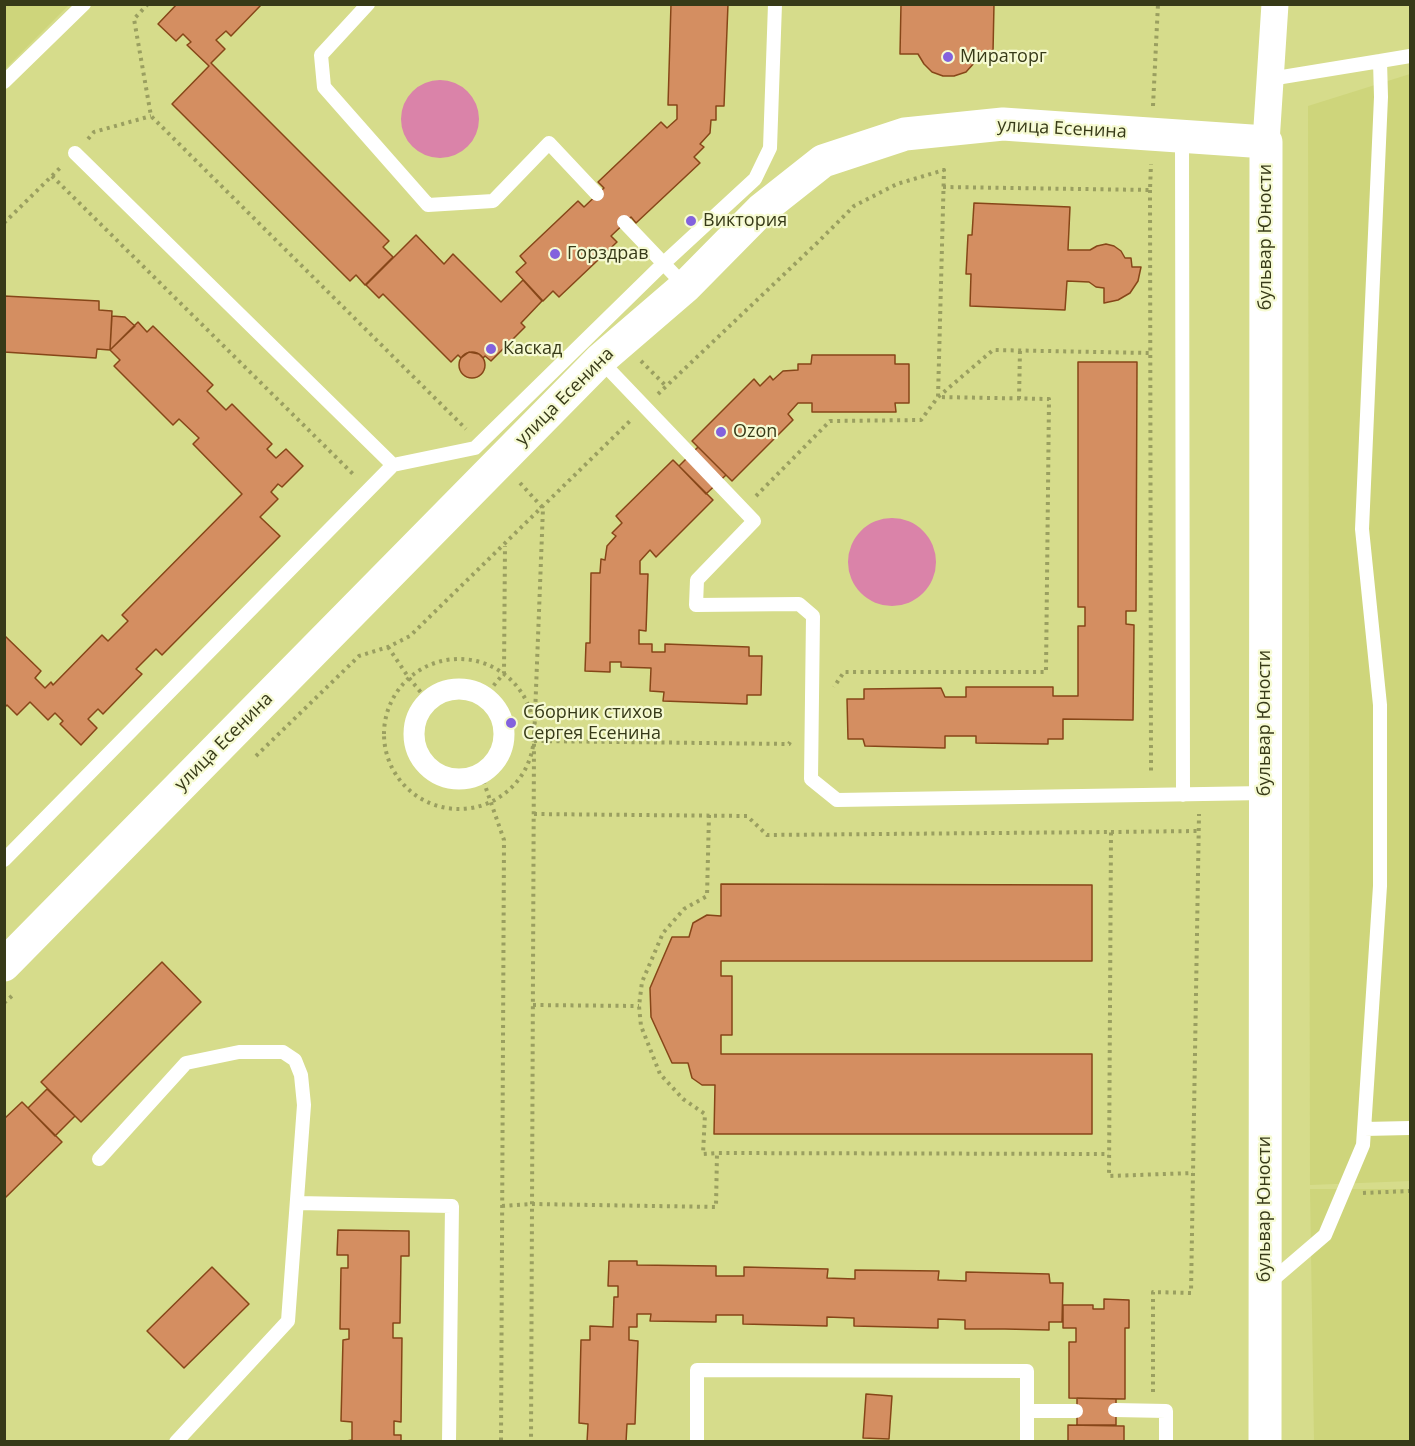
<!DOCTYPE html>
<html>
<head>
<meta charset="utf-8">
<style>
  body { margin:0 }
  #map { position:relative; width:1415px; height:1446px; overflow:hidden; background:#d6dc8b; font-family:"Open Sans",sans-serif }
  canvas { display:block }
  .frame { position:absolute; inset:0; border:6px solid #373a18; pointer-events:none }
</style>
</head>
<body>
<div id="map">
<canvas width="1415" height="1446"></canvas>
<div class="frame"></div>
</div>
<script>
const ctx = document.querySelector('canvas').getContext('2d');
ctx.lineJoin = 'round';
function paint(path, color) {
  ctx.fillStyle = color;
  ctx.fill(path, 'evenodd');
}
function trace(path, color, width, dash) {
  ctx.strokeStyle = color;
  ctx.lineWidth = width;
  ctx.lineCap = dash ? 'butt' : 'round';
  ctx.setLineDash(dash || []);
  ctx.stroke(path);
}
function label(font, color, halo, rows, align = 'center') {
  ctx.font = font + ' "Open Sans",sans-serif';
  ctx.lineWidth = 4.5;
  ctx.setLineDash([]);
  ctx.textBaseline = 'middle';
  ctx.strokeStyle = halo;
  ctx.fillStyle = color;
  for (const [text, x, y, turn = 0] of rows) {
    ctx.save();
    ctx.translate(x, y);
    ctx.rotate((+turn || 0) * Math.PI / 180);
    ctx.textAlign = isNaN(turn) ? turn : align;
    if (halo) ctx.strokeText(text, 0, 0);
    ctx.fillText(text, 0, 0);
    ctx.restore();
  }
}
paint(new Path2D(`
  M5 4H69V5L5 69Z
  M1410 74V1181L1310 1185 1308 106Z
  M1310 1189H1410V1441H1314Z`), '#ced57b');
paint(new Path2D(`
  M401 119a39 39 0 1 1 78 0a39 39 0 1 1-78 0Z
  M848 562a44 44 0 1 1 88 0a44 44 0 1 1-88 0Z`), '#da83a9');
const building = new Path2D(`
  M177 4H262L231 36 226 31 216 40 225 49 211 63 389 241 383 247 393 257 365 285 356 275 350 281 172 104 209 66 187 45 191 42 183 34 176 41 158 24Z
  M671 4H728L724 106H716V120H711L710 133 700 144 704 147 694 157 700 163 636 223 631 217 611 236 617 242 559 297 553 291 543 301 516 272 526 263 520 256 578 201 584 207 604 188 598 182 661 122 667 128 677 119V105H668Z
  M901 4H994L993 52H980L975 62 966 72 954 76H943L932 72 924 64 918 54H900Z
  M974 203 1070 207 1068 250H1090L1097 246 1106 244 1114 246 1121 251 1125 258H1131L1132 267H1141L1138 281 1130 293 1118 300 1104 303V288L1096 287 1089 282 1067 281 1065 310 970 306 971 274H966L968 235H972Z
  M416 235 444 264 453 254 501 302 523 280 542 301 521 323 525 327 491 361 485 356 483 358 479 354 469 352 461 358 458 355 451 362 383 294 379 298 366 285Z
  M4 296 99 301V310L112 311 110 350 97 349 96 358 4 352Z
  M112 316 125 317 135 326 110 350Z
  M138 322 147 332 153 326 213 385 207 391 226 410 232 404 272 444 267 449 276 458 286 449 303 466 282 487 278 484 271 492 278 499 260 517 280 536 162 655 156 649 136 669 142 674 103 714 98 709 88 719 97 728 81 745 60 724 63 721 55 713 48 720 30 702 17 715 7 705 4 708V635L41 671 35 678 45 688 51 682 53 685 102 635 108 641 128 621 122 615 242 494 193 444 199 438 179 419 173 425 114 366 120 360 110 350Z
  M459 365a13 13 0 1 1 26 0a13 13 0 1 1-26 0Z
  M812 355H895V364H909V403H895L896 412H812V403H798L788 414 793 420 732 481 692 441 754 379 760 386 770 376 773 380 783 371 798 370V364H811Z
  M1078 362H1137L1136 611H1126V624L1134 625 1133 720 1063 719V739H1048V744L976 743V736H945V748L865 746 863 739H848L847 699H864V689L941 688 945 697H966V687H1053V696H1078V626H1085V607H1078Z
  M698 447 726 475 706 494 679 466Z
  M673 460 713 500 656 557 650 550 640 561V574H648L646 631 639 630V644H652V652H665V644L749 647V656H762L761 695H747V704L663 701 664 692 650 691 651 668 621 667V662H610V672L585 671 586 643H590L591 573H600L601 559 605 560 607 546 616 536 612 533 622 523 616 516Z
  M721 884 1092 885V961H721V976H732V1035H721V1054H1092V1134H714L715 1085H702L692 1078 688 1063H672L651 1017 650 988 672 937H689L693 923 707 915 721 916Z
  M162 962 201 1002 81 1122 41 1082Z
  M47 1089 75 1116 55 1136 28 1108Z
  M22 1102 62 1142 5 1198 4 1119Z
  M338 1230 409 1231V1256H401L400 1323H393V1338H402L401 1422 394 1421V1435H401V1442H341L352 1440V1422L341 1421 343 1340 349 1339V1329H340L341 1268H348V1255H337Z
  M609 1261H637V1265L716 1266V1276H744V1267L828 1269 827 1278 855 1279V1270L939 1271 938 1280 966 1281V1272L1049 1274 1050 1283H1063L1062 1322H1049V1330L1005 1329H965V1320L938 1319V1328L854 1326V1318L827 1317V1326L743 1324V1315H716V1322L650 1321 651 1314H637V1327H629V1340L638 1341 635 1424H627L626 1442H587L588 1424 579 1423 581 1340H590V1326L613 1327 614 1297H618V1286H608Z
  M212 1267 249 1304 184 1368 147 1331Z
  M1104 1299 1129 1300V1328H1125V1399L1069 1398V1342H1076V1328H1063V1305H1093V1309H1104Z
  M866 1394 892 1396 889 1439 863 1438Z
  M1077 1398 1116 1399V1425H1077Z
  M1068 1425 1124 1426V1442H1068Z`);
paint(building, '#d48e61');
trace(building, '#864618', 1.5);
trace(new Path2D(`
  M148 4 134 19 151 116 466 429
  M1153 106 1158 4
  M88 139 94 132 151 116
  M52 176 354 475
  M943 187 1150 190 1151 164
  M1150 190 1151 774
  M4 223 62 166
  M641 361 666 386
  M658 394 817 243 854 206 897 184 944 170 938 397 1049 399 1046 672H844L834 687
  M1019 399 1020 350
  M520 483 543 508 534 741 531 1442
  M756 496 830 421 921 420 938 397 993 350 1150 353
  M388 647 409 678 428 701
  M384 734a75 75 0 1 1 150 0a75 75 0 1 1-150 0Z
  M484 697 504 673 505 546
  M534 741 789 744 790 742
  M256 756 359 656 388 647 410 636 631 420
  M481 774 504 840 501 1442
  M534 814 747 816 767 835 1111 832 1109 1176 1193 1173
  M709 815 707 896 684 909 663 933 642 982 639 1006 641 1026 660 1074 683 1099 705 1114 703 1154 717 1153
  M1111 832 1199 831
  M4 1003 13 995
  M533 1005 639 1006
  M1363 1193 1410 1191
  M502 1206 532 1204 716 1207 717 1153 1109 1154
  M1153 1392V1292L1191 1293 1199 814`), '#9a9f60', 4, [3, 4.5]);
trace(new Path2D(`
  M368 4 321 55 324 87 428 205 493 201 549 143 597 194
  M1380 61 1410 56
  M4 82 84 4
  M1182 136 1183 795
  M75 153 393 465
  M624 222 685 286
  M600 360 754 521 697 580 696 605 799 604 813 616 811 779 837 800 1265 793
  M4 860 393 465 475 448 664 263 755 179 770 148 775 4
  M1364 1129 1410 1128
  M99 1159 186 1063 239 1052H283L295 1060 301 1075 304 1105 288 1321 176 1442
  M297 1203 452 1206 449 1442
  M1269 1283 1325 1235 1363 1145 1380 886V705L1362 529 1381 97 1380 61 1270 79
  M1115 1410 1166 1411V1442
  M1027 1411H1076
  M697 1442V1370L1027 1371V1442`), '#fff', 14);
trace(new Path2D(`
  M414 734a45 45 0 1 1 90 0a45 45 0 1 1-90 0Z`), '#fff', 21);
trace(new Path2D(`
  M1266 142 1275 4`), '#fff', 27);
trace(new Path2D(`
  M4 965 600 360 686 286 761 210 823 161 905 134 1003 124 1266 142 1265 1442`), '#fff', 33);
for (const [x, y, r, color] of [
  [948,57,6,"#8362dd"],
  [691,221,6,"#8362dd"],
  [555,254,6,"#8362dd"],
  [491,349,6,"#8362dd"],
  [721,432,6,"#8362dd"],
  [511,723,6,"#8362dd"]
]) {
  const dot = new Path2D();
  dot.arc(x, y, r, 0, 2 * Math.PI);
  ctx.fillStyle = color;
  ctx.fill(dot);
  trace(dot, '#f6fad2', 2);
}
label('18px', '#373a18', '#f6fad2', [
  ["Мираторг",960,57],
  ["Виктория",703,221],
  ["Горздрав",567,254],
  ["Каскад",503,349],
  ["Ozon",733,432],
  ["Сборник стихов",523,713],
  ["Сергея Есенина",523,734]
], 'left');
label('18px', '#373a18', '#f6fad2', [
  ["улица Есенина",1062,129,3],
  ["бульвар Юности",1266,237,-90],
  ["улица Есенина",565,397,-45],
  ["бульвар Юности",1265,723,-90],
  ["улица Есенина",224,742,-45],
  ["бульвар Юности",1265,1209,-90]
]);
</script>
</body>
</html>
